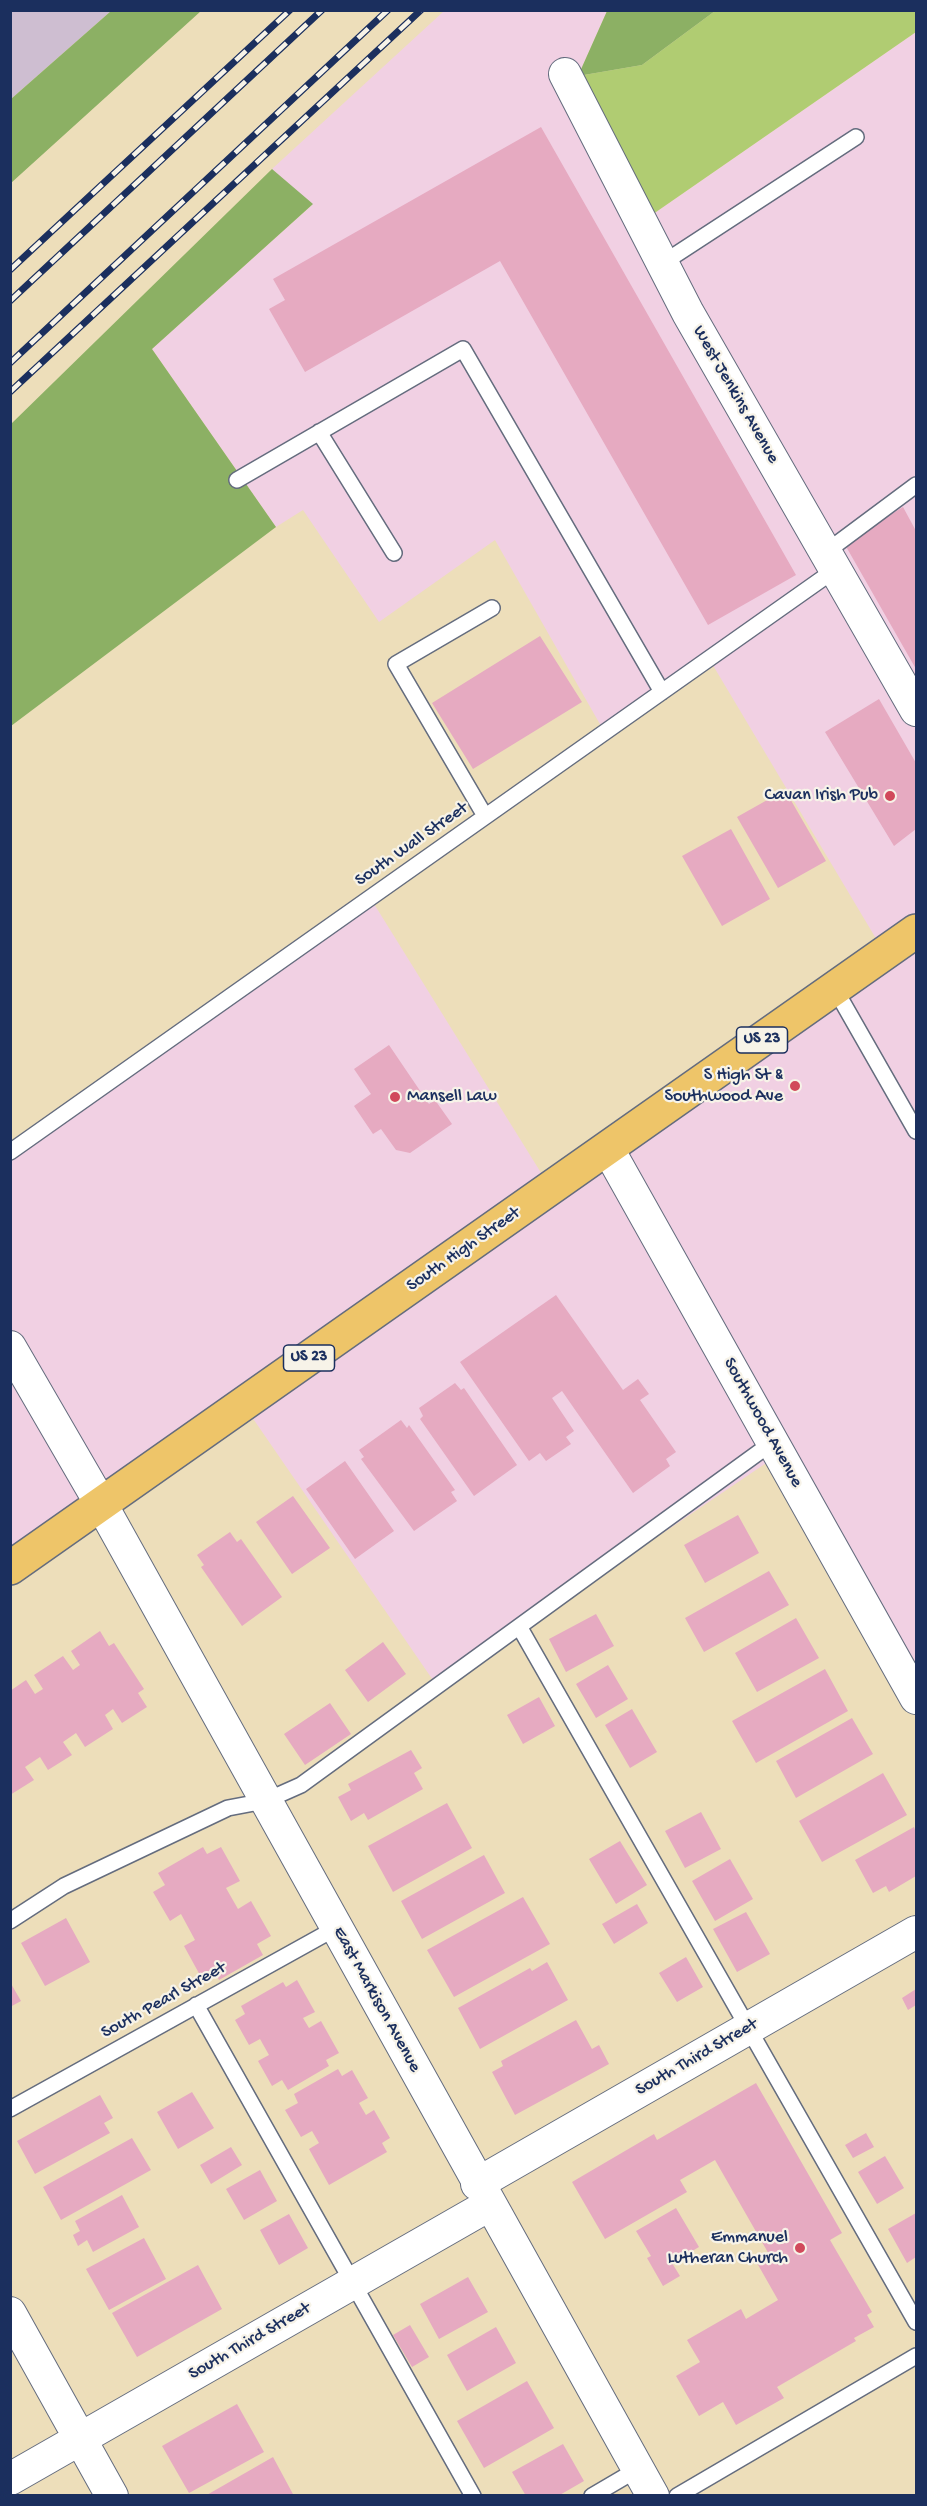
<!DOCTYPE html>
<html>
<head>
<meta charset="utf-8">
<style>
  body { margin:0 }
  #map { position:relative; width:927px; height:2506px; overflow:hidden; background:#eddeba; font-family:"Gochi Hand",sans-serif }
  canvas { display:block }
  .frame { position:absolute; inset:0; border:12px solid #1b2f5e; pointer-events:none }
</style>
</head>
<body>
<div id="map">
<canvas width="927" height="2506"></canvas>
<div class="frame"></div>
</div>
<script>
const ctx = document.querySelector('canvas').getContext('2d');
ctx.lineJoin = 'round';
function paint(path, color) {
  ctx.fillStyle = color;
  ctx.fill(path, 'evenodd');
}
function trace(path, color, width, dash) {
  ctx.strokeStyle = color;
  ctx.lineWidth = width;
  ctx.lineCap = dash ? 'butt' : 'round';
  ctx.setLineDash(dash || []);
  ctx.stroke(path);
}
function label(font, color, halo, rows, align = 'center') {
  ctx.font = font + ' "Gochi Hand",sans-serif';
  ctx.lineWidth = 4.5;
  ctx.setLineDash([]);
  ctx.textBaseline = 'middle';
  ctx.strokeStyle = halo;
  ctx.fillStyle = color;
  for (const [text, x, y, turn = 0] of rows) {
    ctx.save();
    ctx.translate(x, y);
    ctx.rotate((+turn || 0) * Math.PI / 180);
    ctx.textAlign = isNaN(turn) ? turn : align;
    if (halo) ctx.strokeText(text, 0, 0);
    ctx.fillText(text, 0, 0);
    ctx.restore();
  }
}
paint(new Path2D(`
  M444 11H607L578 76 643 221 916 32V1694L781 1453 437 1686 243 1404 11 1567 10 1149 366 891 543 1176 884 952 708 657 605 733 495 540 379 622 303 510 276 527 152 349 312 205 272 169Z`), '#f1d0e3');
paint(new Path2D(`
  M11 11H111L11 99Z`), '#cebed1');
paint(new Path2D(`
  M715 11H916V32L643 221 578 76 642 65Z`), '#b0cc72');
paint(new Path2D(`
  M111 11H201L11 183V99Z
  M607 11H715L642 65 578 76Z
  M272 169 313 204 152 349 276 527 11 726V424Z`), '#8cb064');
paint(new Path2D(`
  M541 127 796 575 708 625 500 261 305 372 269 309 285 300 273 279Z
  M903 507 916 531V669L844 543Z
  M540 636 582 702 473 769 432 703Z
  M879 699 916 763V829L894 846 825 732Z
  M785 790 826 861 778 888 737 817Z
  M731 829 770 899 722 926 682 856Z
  M389 1045 429 1104 435 1100 452 1124 410 1153 396 1150 381 1129 373 1134 354 1106 371 1094 354 1069Z
  M556 1295 623 1390 638 1379 649 1394 640 1400 676 1452 666 1459 670 1466 633 1493 562 1391 552 1398 574 1431 566 1437 571 1444 546 1461 540 1453 529 1461 460 1362Z
  M455 1383 461 1390 464 1388 517 1465 474 1496 420 1419 423 1416 419 1408Z
  M401 1420 407 1428 409 1425 455 1490 451 1492 457 1501 414 1531 361 1459 364 1457 359 1450Z
  M345 1461 394 1531 355 1559 306 1489Z
  M293 1496 330 1548 292 1574 256 1522Z
  M738 1515 759 1553 705 1583 684 1545Z
  M230 1532 237 1542 241 1539 282 1597 242 1626 201 1567 204 1565 197 1555Z
  M769 1571 789 1605 704 1652 685 1618Z
  M596 1614 614 1646 566 1672 549 1639Z
  M796 1618 819 1658 757 1692 735 1653Z
  M100 1631 109 1646 114 1643 144 1689 138 1693 147 1707 122 1723 113 1709 105 1715 113 1729 85 1747 76 1733 63 1742 72 1755 48 1770 40 1757 25 1767 34 1780 10 1795V1691L26 1680 35 1694 43 1689 34 1675 63 1656 73 1670 80 1665 71 1651Z
  M383 1642 406 1674 368 1702 345 1670Z
  M608 1665 628 1699 596 1718 576 1684Z
  M825 1669 848 1711 756 1763 732 1721Z
  M539 1697 555 1726 523 1744 507 1715Z
  M330 1703 351 1734 305 1765 284 1734Z
  M632 1709 657 1752 630 1768 605 1725Z
  M852 1718 873 1754 796 1798 776 1761Z
  M411 1750 422 1768 414 1773 423 1789 368 1820 364 1813 351 1821 338 1797 351 1790 348 1784Z
  M883 1773 907 1815 822 1862 799 1821Z
  M447 1803 472 1848 393 1892 368 1846Z
  M701 1812 721 1849 685 1868 665 1831Z
  M914 1827 916 1832V1876L889 1892 886 1886 873 1893 855 1860Z
  M620 1841 647 1885 616 1904 589 1859Z
  M203 1847 207 1854 221 1847 240 1881 226 1888 238 1909 251 1901 271 1936 257 1944 263 1955 219 1980 214 1970 201 1977 184 1946 195 1940 181 1914 170 1921 153 1892 165 1885 158 1873Z
  M484 1855 505 1893 422 1939 401 1901Z
  M730 1859 753 1899 715 1921 692 1881Z
  M523 1897 550 1944 454 1997 427 1950Z
  M637 1904 648 1923 614 1944 602 1924Z
  M746 1912 770 1954 737 1972 713 1929Z
  M66 1918 90 1962 45 1986 21 1943Z
  M686 1957 703 1987 677 2002 659 1973Z
  M547 1962 568 2000 480 2049 458 2008 530 1968 532 1971Z
  M297 1980 315 2012 303 2018 309 2028 321 2021 339 2053 326 2060 329 2066 288 2090 282 2080 272 2086 258 2061 269 2055 260 2039 249 2045 235 2020 245 2014 241 2006 283 1982 286 1987Z
  M10 1982 21 2001 10 2007Z
  M916 1989V2005L908 2010 902 1998Z
  M576 2020 592 2049 599 2045 609 2064 515 2115 492 2072 503 2066 501 2061Z
  M338 2069 342 2076 352 2070 368 2098 359 2103 366 2115 374 2110 390 2138 382 2143 387 2152 329 2185 309 2149 319 2143 312 2131 301 2137 285 2110 298 2103 294 2094Z
  M756 2083 842 2233 830 2240 872 2312 867 2315 874 2327 854 2338 856 2341 777 2387 784 2398 736 2425 723 2402 699 2416 676 2376 700 2362 687 2340 741 2309 746 2319 778 2300 757 2263 770 2256 715 2160 680 2180 687 2192 605 2239 572 2182 654 2134 657 2140Z
  M192 2092 214 2128 178 2149 157 2112Z
  M100 2095 113 2118 104 2123 110 2133 35 2174 17 2141Z
  M866 2133 874 2147 853 2158 845 2145Z
  M132 2138 151 2170 61 2220 43 2187Z
  M231 2147 242 2165 211 2184 200 2165Z
  M885 2156 904 2188 877 2204 858 2172Z
  M260 2170 277 2201 244 2220 226 2189Z
  M122 2195 139 2227 93 2252 87 2240 78 2246 73 2235 80 2231 75 2221Z
  M676 2208 699 2247 672 2263 680 2276 663 2286 647 2258 651 2256 636 2231Z
  M916 2213V2257L907 2263 888 2229Z
  M289 2214 308 2248 279 2265 260 2230Z
  M144 2238 166 2279 109 2310 86 2269Z
  M198 2265 222 2309 137 2357 112 2313Z
  M468 2277 488 2312 439 2339 420 2304Z
  M410 2325 429 2357 412 2367 393 2335Z
  M496 2327 516 2363 467 2391 447 2355Z
  M527 2381 554 2428 484 2468 457 2421Z
  M237 2404 264 2452 189 2493 162 2446Z
  M563 2444 584 2481 558 2496H526L512 2472Z
  M273 2457 294 2496H205Z`), '#e6aac1');
const service = new Path2D(`
  M663 263 856 137
  M319 432 394 553
  M237 480 463 349 662 692
  M826 552 916 485
  M485 816 396 664 492 608
  M835 989 916 1131
  M10 1152 836 569
  M520 1628 916 2322
  M10 1921 64 1886 228 1808 265 1801 301 1785 773 1442
  M196 2005 473 2496
  M10 2109 336 1928
  M592 2496 638 2469
  M677 2496 916 2356`);
const minor = new Path2D(`
  M565 74 688 313 916 710
  M608 1149 916 1698
  M10 1347 101 1504 653 2496
  M477 2184 916 1932
  M10 2313 112 2496
  M10 2479 489 2205`);
const primary = new Path2D(`
  M10 1568 916 931`);
trace(service, '#646c7e', 18);
trace(minor, '#646c7e', 34);
trace(primary, '#646c7e', 36);
trace(service, '#fff', 15);
trace(minor, '#fff', 32);
trace(primary, '#eec569', 33);
const rail = new Path2D(`
  M10 270 290 10
  M10 301 322 10
  M10 363 388 10
  M10 392 421 10`);
trace(rail, '#1b2f5e', 7);
trace(rail, '#f7f3e8', 4.5, [14]);
for (const [x, y, r, color] of [
  [890,796,6,"#d1495b"],
  [795,1086,6,"#d1495b"],
  [395,1097,6,"#d1495b"],
  [800,2248,6,"#d1495b"]
]) {
  const dot = new Path2D();
  dot.arc(x, y, r, 0, 2 * Math.PI);
  ctx.fillStyle = color;
  ctx.fill(dot);
  trace(dot, '#f7f3e8', 2);
}
for (const [x, y, w] of [
  [762,1040,51],
  [309,1358,51]
]) {
  const box = new Path2D();
  box.roundRect(x - w / 2, y - 13, w, 26, 4.5);
  ctx.fillStyle = '#f7f3e8';
  ctx.fill(box);
  trace(box, '#1b2f5e', 1.5);
}
label('bold 16px', '#1b2f5e', null, [
  ["US 23",762,1040],
  ["US 23",309,1358]
]);
label('18px', '#1b2f5e', '#f7f3e8', [
  ["West Jenkins Avenue",735,395,60],
  ["South Wall Street",412,845,-35],
  ["South High Street",464,1250,-35],
  ["Southwood Avenue",762,1423,61],
  ["East Markison Avenue",376,2000,61],
  ["South Pearl Street",164,2001,-29],
  ["South Third Street",697,2058,-30],
  ["South Third Street",250,2342,-30]
]);
label('18px', '#1b2f5e', '#f7f3e8', [
  ["Cavan Irish Pub",878,796],
  ["S High St &",783,1076],
  ["Southwood Ave",783,1097],
  ["Mansell Law",407,1097,"left"],
  ["Emmanuel",788,2238],
  ["Lutheran Church",788,2259]
], 'right');
</script>
</body>
</html>
